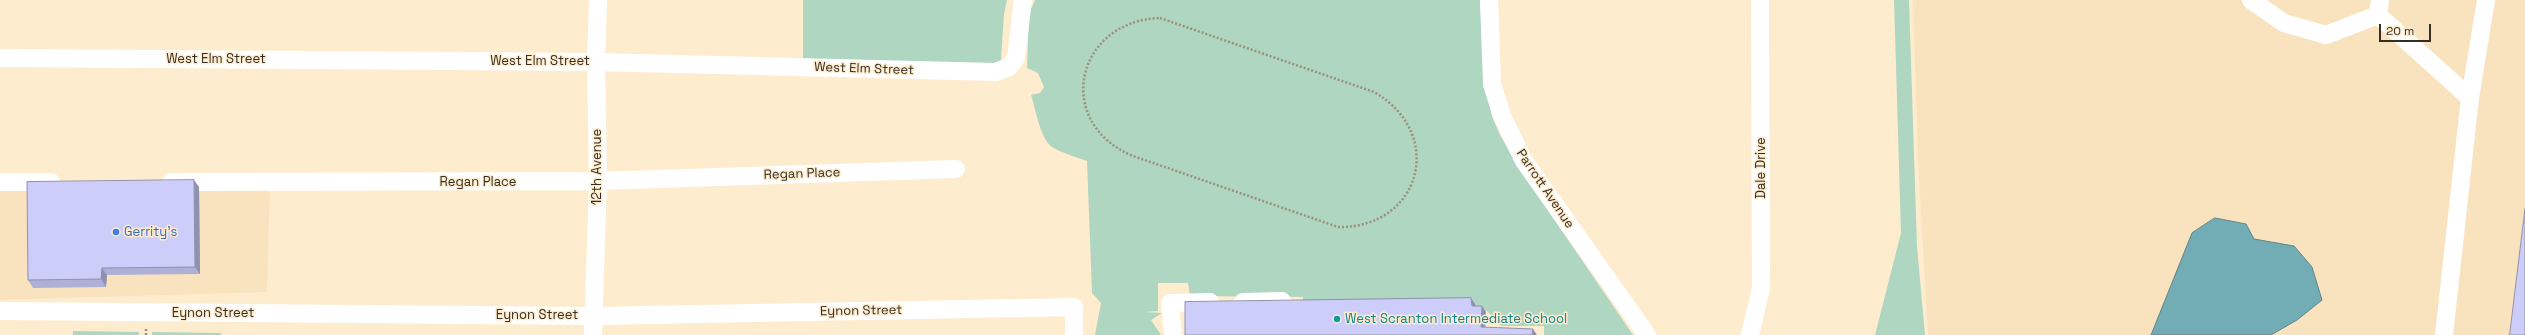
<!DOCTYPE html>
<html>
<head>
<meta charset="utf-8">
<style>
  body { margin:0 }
  #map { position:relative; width:2525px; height:335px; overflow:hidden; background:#feeccf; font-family:"Space Grotesk",sans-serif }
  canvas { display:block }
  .scale { position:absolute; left:2379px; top:24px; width:52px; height:18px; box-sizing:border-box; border:2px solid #352e23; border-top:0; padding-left:5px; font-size:12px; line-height:14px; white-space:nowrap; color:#352e23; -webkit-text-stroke:3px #feeccf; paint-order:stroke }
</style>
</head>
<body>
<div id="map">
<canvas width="2525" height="335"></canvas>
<div class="scale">20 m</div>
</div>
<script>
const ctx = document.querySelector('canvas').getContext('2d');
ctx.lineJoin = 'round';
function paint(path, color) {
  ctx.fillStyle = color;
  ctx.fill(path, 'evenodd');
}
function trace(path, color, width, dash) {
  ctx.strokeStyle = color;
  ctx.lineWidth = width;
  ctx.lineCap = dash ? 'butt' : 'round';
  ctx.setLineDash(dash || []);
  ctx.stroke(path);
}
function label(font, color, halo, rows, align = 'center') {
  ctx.font = font + ' "Space Grotesk",sans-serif';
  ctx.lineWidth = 3;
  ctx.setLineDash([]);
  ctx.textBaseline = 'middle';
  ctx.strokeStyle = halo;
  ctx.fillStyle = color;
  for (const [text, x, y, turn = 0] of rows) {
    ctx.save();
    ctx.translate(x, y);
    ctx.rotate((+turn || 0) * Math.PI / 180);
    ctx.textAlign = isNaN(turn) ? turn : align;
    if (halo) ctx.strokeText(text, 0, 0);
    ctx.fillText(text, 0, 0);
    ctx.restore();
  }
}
paint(new Path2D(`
  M1913 0H2525V335H1928L1918 160Z
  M270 186 267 292 0 300V189Z`), '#f9e3bf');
paint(new Path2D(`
  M803 0H1007L1004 14 1001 60 988 66 803 64Z
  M1035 0H1480L1484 81 1492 116 1500 135 1519 168 1633 335H1544V326H1501L1487 311 1303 307V297L1190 296 1188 283H1158V311L1144 312 1162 313 1151 320 1161 335H1095L1101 303 1092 293 1087 161C1076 157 1062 153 1052 147 1040 138 1036 110 1031 95L1040 93 1044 87 1038 73 1027 68 1029 13Z
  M1894 0H1909L1917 247 1925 335H1875L1901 233Z
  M73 331 139 332V335H73Z
  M152 332 221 333V335H152Z`), '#afd6c1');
const water = new Path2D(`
  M2215 218 2246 224 2254 239 2294 246 2312 267 2322 300 2297 320 2271 335H2151L2192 233Z`);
paint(water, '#72acb5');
trace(water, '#608689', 1);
trace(new Path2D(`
  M1160 18 1374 92C1446 133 1422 228 1338 227L1133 156C1053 123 1075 21 1160 18Z
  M146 329V335`), '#9c8f7b', 2.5, [2, 2]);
trace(new Path2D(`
  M1489 0 1492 84 1502 116 1524 161 1647 335
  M2251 0 2284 23 2326 35 2378 15
  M2380 0 2378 15 2470 98
  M0 58 596 62 996 72 1009 67 1016 58 1023 0
  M0 182H51
  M171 182 598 181 956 169
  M1243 302 1282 301
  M0 311 594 316 1074 307V335
  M593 335 598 181 596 62 598 0
  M1173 335 1170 303 1210 302
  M1750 335 1761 288 1760 0
  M2444 335 2470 98 2486 0`), '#fff', 18);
paint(new Path2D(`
  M199 187 200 274 107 275 106 287 33 288 28 280Z`), '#b0b0d7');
paint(new Path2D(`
  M194 180 199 187 200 274 195 267Z
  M102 268 107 275 106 287 101 279Z
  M1471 298 1475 304 1476 312 1472 306Z
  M1482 306 1486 312 1485 333 1481 327Z
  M1533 329 1537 335H1532Z`), '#9090af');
const building = new Path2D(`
  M194 180 195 267 102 268 101 279 28 280 27 182Z
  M2525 209V335H2510Z
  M1471 298 1472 306H1482L1481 327 1533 329 1532 335H1185V302Z`);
paint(building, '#cdcdfa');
trace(building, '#9090af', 1);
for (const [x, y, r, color] of [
  [116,232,4,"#3f7fe0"],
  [1337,319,4,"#0f9aa8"]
]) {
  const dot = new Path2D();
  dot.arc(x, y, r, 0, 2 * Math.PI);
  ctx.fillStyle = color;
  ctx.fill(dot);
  trace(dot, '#feeccf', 1.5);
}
label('13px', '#352e23', '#feeccf', [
  ["West Elm Street",216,59],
  ["West Elm Street",540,61],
  ["West Elm Street",864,69,2],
  ["12th Avenue",597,167,-90],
  ["Dale Drive",1761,168,-90],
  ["Regan Place",802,174,-2],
  ["Regan Place",478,182],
  ["Parrott Avenue",1545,189,56],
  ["Eynon Street",861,311,-1],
  ["Eynon Street",213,313],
  ["Eynon Street",537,315]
]);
label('13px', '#366cbe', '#feeccf', [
  ["Gerrity's",124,232]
], 'left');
label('13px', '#0d838f', '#feeccf', [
  ["West Scranton Intermediate School",1345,319]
], 'left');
</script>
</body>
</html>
